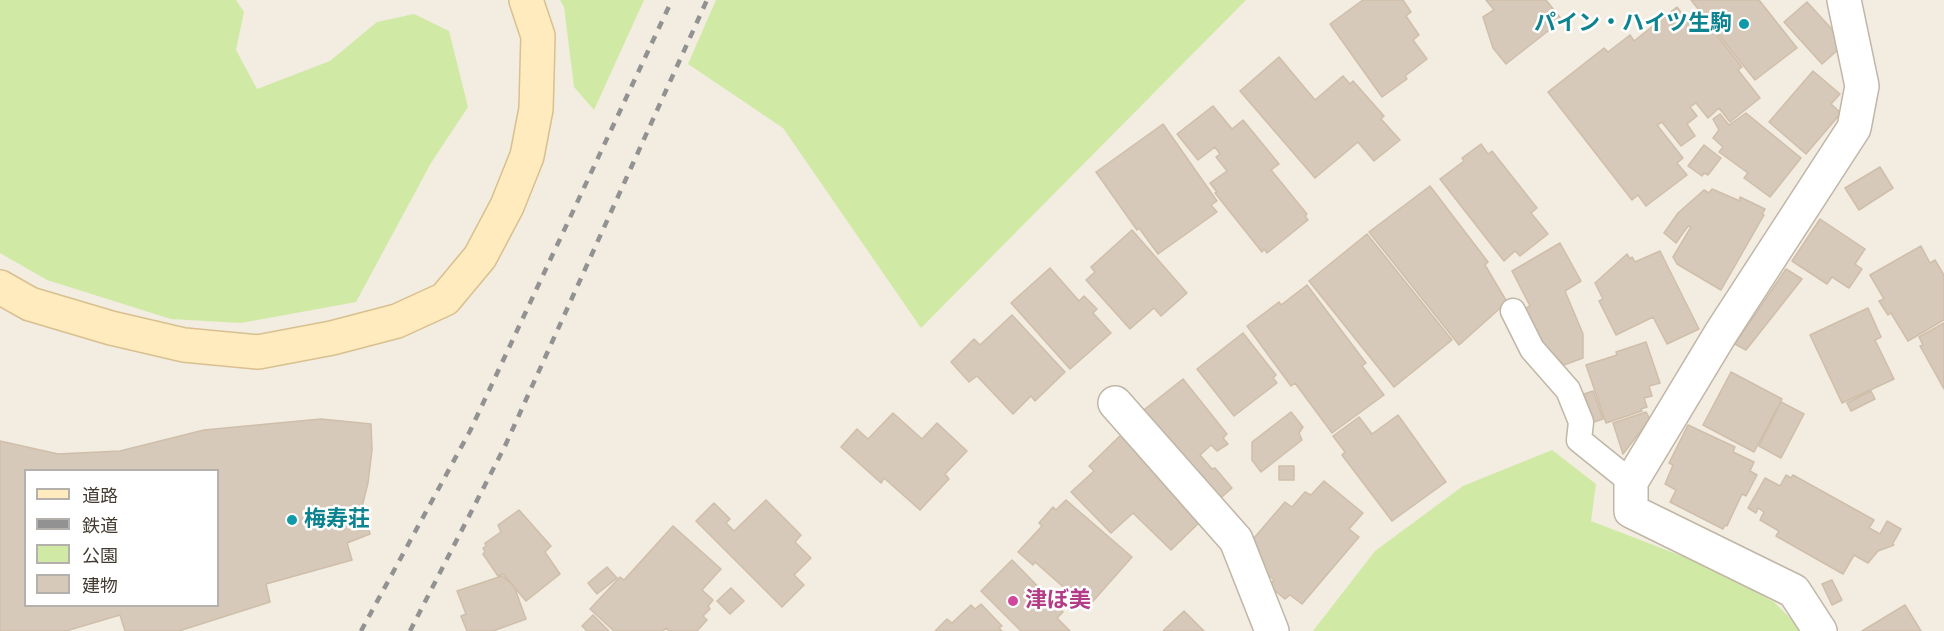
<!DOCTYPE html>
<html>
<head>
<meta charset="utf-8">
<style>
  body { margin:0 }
  #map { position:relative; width:1944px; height:631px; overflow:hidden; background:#f2ece1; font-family:Cabin,"Noto Sans JP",sans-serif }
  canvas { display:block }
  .legend { position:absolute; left:24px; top:469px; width:195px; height:138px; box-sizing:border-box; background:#fff; border:2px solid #b4b1ad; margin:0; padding:8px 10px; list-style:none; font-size:18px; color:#433b32 }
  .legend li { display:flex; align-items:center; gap:12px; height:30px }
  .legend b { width:30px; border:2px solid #b4b1ad }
</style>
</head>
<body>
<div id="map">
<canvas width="1944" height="631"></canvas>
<ul class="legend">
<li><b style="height:8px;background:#ffebbe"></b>道路</li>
<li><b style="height:8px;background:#929292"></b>鉄道</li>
<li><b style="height:16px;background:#d0eaa6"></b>公園</li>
<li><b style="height:16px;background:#d7c9b9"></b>建物</li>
</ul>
</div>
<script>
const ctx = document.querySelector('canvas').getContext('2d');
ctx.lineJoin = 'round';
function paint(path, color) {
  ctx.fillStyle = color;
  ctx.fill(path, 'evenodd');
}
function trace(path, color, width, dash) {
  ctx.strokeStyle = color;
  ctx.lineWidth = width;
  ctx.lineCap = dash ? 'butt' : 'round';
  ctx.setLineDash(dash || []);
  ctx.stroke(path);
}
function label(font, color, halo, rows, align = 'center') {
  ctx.font = font + ' Cabin,"Noto Sans JP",sans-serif';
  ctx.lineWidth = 5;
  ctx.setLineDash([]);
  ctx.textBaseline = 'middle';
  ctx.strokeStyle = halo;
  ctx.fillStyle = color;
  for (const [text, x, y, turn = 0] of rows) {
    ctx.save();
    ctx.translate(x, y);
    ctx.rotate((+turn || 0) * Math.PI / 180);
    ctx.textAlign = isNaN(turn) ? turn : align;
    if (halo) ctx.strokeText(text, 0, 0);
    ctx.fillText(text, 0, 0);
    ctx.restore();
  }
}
paint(new Path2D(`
  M0 0H236L244 12 236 50 257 89 330 61 377 22 414 14 449 31 468 107 431 163 356 302 241 323 171 319 47 280 0 253Z
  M560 0H644L594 110 574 87 564 7Z
  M716 0H1246L921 328 783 128 688 64Z
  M1552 450 1596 484 1591 521 1713 568 1774 602 1803 631H1313L1375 551 1463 486Z`), '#d0eaa6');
const building = new Path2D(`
  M1363 0H1403L1411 12 1406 16 1419 35 1413 40 1427 59 1405 76 1407 79 1382 97 1330 24Z
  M1486 0H1546L1562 20 1506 64 1493 48 1483 17 1494 10Z
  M1691 0H1759L1797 48 1755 80Z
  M1807 2 1840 38 1835 42 1840 48 1822 64 1784 22Z
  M1677 7 1686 19 1697 10 1742 67 1738 70 1760 98 1730 122 1719 108 1708 118 1696 103 1690 107 1697 116 1687 124 1695 136 1681 146 1662 122 1657 125 1683 158 1677 163 1687 175 1646 206 1638 195 1632 200 1548 92 1604 48 1608 52 1630 35 1634 41Z
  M1279 57 1315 100 1343 76 1350 84 1353 81 1384 116 1381 119 1400 140 1374 161 1358 142 1315 178 1240 91Z
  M1813 71 1840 94 1831 104 1841 113 1806 154 1769 122Z
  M1213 106 1232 129 1243 120 1279 164 1271 170 1307 214 1305 216 1308 220 1267 253 1264 249 1262 252 1215 193 1217 192 1210 183 1227 171 1216 157 1220 154 1215 147 1198 160 1177 134Z
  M1746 113 1801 158 1770 197 1744 178 1748 173 1719 152 1723 147 1713 138 1719 130 1713 119 1720 114 1729 125Z
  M1163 124 1217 201 1211 205 1217 212 1158 254 1139 228 1137 230 1096 172Z
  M1481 144 1488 154 1492 151 1537 208 1531 213 1548 234 1520 256 1515 251 1504 261 1440 179 1464 161 1462 158Z
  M1704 145 1721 158 1708 175 1704 173 1702 176 1688 166Z
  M1880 167 1893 188 1859 210 1845 188Z
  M1430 186 1488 262 1485 265 1507 302 1459 345 1369 232Z
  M1712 189 1740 201V197L1765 209 1762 214 1764 215 1721 290 1677 264 1673 257 1691 227 1688 226 1676 243 1664 233 1678 213 1704 190 1709 193Z
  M1820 219 1865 249 1855 264 1862 269 1849 288 1832 277 1827 284 1792 261Z
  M1132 230 1187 293 1161 316 1154 308 1130 329 1086 280 1095 272 1091 267Z
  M1367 234 1452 340 1394 387 1309 281Z
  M1560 243 1581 281 1565 291 1583 334V358L1564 365 1545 347 1523 310 1530 306 1512 271Z
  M1921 246 1930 263 1935 260 1944 275V320L1908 341 1891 313 1888 315 1879 301 1884 299 1870 275Z
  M1660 251 1699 329 1667 344 1653 317 1616 335 1599 301 1603 299 1595 283 1627 254 1630 259 1632 257 1635 262Z
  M1050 268 1079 301 1084 296 1097 309 1093 313 1111 333 1070 369 1011 303Z
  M1786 269 1802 279 1746 350 1735 344Z
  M1307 285 1366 363 1362 366 1384 395 1332 433 1295 383 1291 386 1247 326 1279 302 1281 305Z
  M1868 308 1881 337 1875 340 1894 379 1842 403 1810 335Z
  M1012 315 1065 372 1035 401 1031 396 1013 414 977 376 969 382 951 362 974 339 980 345Z
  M1944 323V389L1920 346 1923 345 1919 337Z
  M1243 333 1276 375 1273 378 1277 383 1234 416 1197 369Z
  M1646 342 1660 383 1649 386 1652 396 1644 398 1647 407 1641 409 1642 411 1606 423 1586 365 1617 355 1616 352Z
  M1731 372 1782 399 1754 452 1703 425Z
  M1183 379 1227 434 1223 438 1228 444 1217 451 1211 445 1200 455 1212 469 1215 468 1232 488 1215 503 1140 413Z
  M1593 391 1603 419 1594 422 1584 394Z
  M1871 391 1875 399 1851 411 1847 403Z
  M1781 402 1804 414 1781 458 1759 446Z
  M1291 412 1303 427 1299 433 1302 440 1261 472 1252 460V442Z
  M1646 412 1650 419 1623 454 1613 423Z
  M893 413 922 439 937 423 967 451 945 474 949 479 920 510 884 478 881 483 841 447 857 429 868 439Z
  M1398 415 1446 482 1392 521 1342 455 1345 452 1333 436 1359 417 1372 434Z
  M321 419 371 424 372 450 368 483 362 507 370 534 347 543 352 560 266 584 270 602 179 631H125L120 615 66 631H0V441L58 454 120 451 204 430ZM26 470H218V606H26Z
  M1688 425 1735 447 1733 452 1754 462 1750 471 1757 475 1746 496 1742 494 1727 526 1725 525 1723 529 1670 502 1676 490 1665 484 1673 465 1669 463Z
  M1125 431 1203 519 1171 550 1133 513 1111 533 1071 492 1094 471 1089 466Z
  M1279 466H1294V480H1279Z
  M1786 475 1791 478 1793 475 1874 520 1869 528 1880 534 1887 521 1901 529 1892 545H1894L1878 551 1868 563 1854 555 1843 574 1776 536 1779 531 1760 520 1764 512 1758 508 1756 513 1748 508 1765 478 1780 486Z
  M1324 481 1363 513 1349 529 1359 537 1302 604 1290 595 1285 599 1269 586 1274 580 1262 569 1248 534 1254 538 1285 502 1292 507 1305 492 1311 495Z
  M766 500 801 535 795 542 811 558 794 575 804 585 782 607 696 521 714 503 730 519 726 523 734 531Z
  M1066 500 1132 557 1087 608 1035 562 1033 565 1018 552 1042 526 1039 523 1053 507 1056 510Z
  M519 510 551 546 545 552 560 574 526 601 503 574 498 576 483 554 485 552 483 548 486 546 485 543 501 532 498 525Z
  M673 526 721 569 702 590 713 600 708 606 710 609 703 616 707 620 697 631H669L666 628 663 631H614L590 609 620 577 624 580Z
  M1012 560 1063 612 1057 618 1070 631H1021L981 591Z
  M607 567 617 578 597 594 588 583Z
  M502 576 514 586 526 619 493 631H467L461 616 466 614 457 591Z
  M1832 580 1842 600 1832 605 1822 584Z
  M731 588 744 601 730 614 717 601Z
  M981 604 1002 626 999 628 1002 631H935L947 619 952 623 971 605 975 609Z
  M1905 605 1921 631H1862Z
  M1184 611 1204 631H1163Z
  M593 615 609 631H587L582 626Z`);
paint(building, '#d7c9b9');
trace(building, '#cfbea9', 1.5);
const lane = new Path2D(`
  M1513 311 1532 349 1568 390 1581 422 1579 440 1631 482`);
const street = new Path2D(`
  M1115 403 1236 540 1272 631
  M1820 631 1794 591 1631 511V482L1721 333 1854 128 1862 86 1844 0`);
const secondary = new Path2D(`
  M0 287 30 304 111 328 184 345 258 352 332 338 397 321 445 299 480 257 507 206 527 156 536 109 538 36 526 0`);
trace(lane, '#c0b6a6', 27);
trace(street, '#c0b6a6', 36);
trace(secondary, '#d8c08f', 36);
trace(lane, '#fff', 24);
trace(street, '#fff', 33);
trace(secondary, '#ffebbe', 33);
trace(new Path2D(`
  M361 631 470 431 672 0
  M410 631 505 446 707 0`), '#929292', 4.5, [8, 8]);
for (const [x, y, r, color] of [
  [1744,24,6,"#0f9aa8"],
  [292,520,6,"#0f9aa8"],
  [1013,601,6,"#d1479c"]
]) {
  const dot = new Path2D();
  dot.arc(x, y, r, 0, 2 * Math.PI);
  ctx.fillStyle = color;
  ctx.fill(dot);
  trace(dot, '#fff', 2);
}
label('bold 22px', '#0d838f', '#fff', [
  ["パイン・ハイツ生駒",1732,24],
  ["梅寿荘",304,520,"left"]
], 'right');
label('bold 22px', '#b23c85', '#fff', [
  ["津ぼ美",1025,601]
], 'left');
</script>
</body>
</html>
